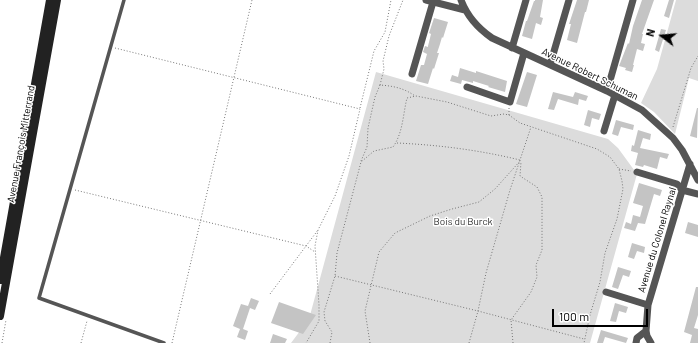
<!DOCTYPE html>
<html>
<head>
<meta charset="utf-8">
<style>
  body { margin:0 }
  #map { position:relative; width:698px; height:343px; overflow:hidden; background:#fff; font-family:Barlow,sans-serif }
  canvas { display:block }
  .north { position:absolute; left:642px; top:16px; width:40px; height:40px; -webkit-text-stroke:3px #fff; paint-order:stroke; rotate:286deg; font-size:11px; font-weight:700; line-height:16px; text-align:center; color:#000 }
  .north::after { content:''; display:block; margin:auto; width:14px; height:18px; background:#000; clip-path:polygon(50% 0,100% 100%,50% 72%,0 100%) }
  .scale { position:absolute; left:552px; top:309px; width:96px; height:18px; box-sizing:border-box; border:2px solid #000; border-top:0; padding-left:5px; font-size:12px; line-height:14px; white-space:nowrap; color:#000; -webkit-text-stroke:3px #fff; paint-order:stroke }
</style>
</head>
<body>
<div id="map">
<canvas width="698" height="343"></canvas>
<div class="north">N</div>
<div class="scale">100 m</div>
</div>
<script>
const ctx = document.querySelector('canvas').getContext('2d');
ctx.lineJoin = 'round';
function paint(path, color) {
  ctx.fillStyle = color;
  ctx.fill(path, 'evenodd');
}
function trace(path, color, width, dash) {
  ctx.strokeStyle = color;
  ctx.lineWidth = width;
  ctx.lineCap = dash ? 'butt' : 'round';
  ctx.setLineDash(dash || []);
  ctx.stroke(path);
}
function label(font, color, halo, rows, align = 'center') {
  ctx.font = font + ' Barlow,sans-serif';
  ctx.lineWidth = 3;
  ctx.setLineDash([]);
  ctx.textBaseline = 'middle';
  ctx.strokeStyle = halo;
  ctx.fillStyle = color;
  for (const [text, x, y, turn = 0] of rows) {
    ctx.save();
    ctx.translate(x, y);
    ctx.rotate((+turn || 0) * Math.PI / 180);
    ctx.textAlign = isNaN(turn) ? turn : align;
    if (halo) ctx.strokeText(text, 0, 0);
    ctx.fillText(text, 0, 0);
    ctx.restore();
  }
}
paint(new Path2D(`
  M676 0H698V81L689 78 675 134 654 112 641 103 657 69Z
  M376 72 608 139 618 148 637 174 590 343H291L309 319Z`), '#dcdcdc');
paint(new Path2D(`
  M535 0H543L540 17 543 18 541 25 536 23 532 39 522 36 526 21H527L534 1H535Z
  M577 0H589L586 12H585L577 43 567 40 571 24H569Z
  M642 0H654L642 34H643L641 43 645 44 643 51 637 49 633 65H634L632 72 625 70 626 68 619 66 628 43 629 44 633 26Z
  M669 0H674L669 18 664 16Z
  M434 18 448 22 443 38 442 37 440 44 437 53H439L434 69 433 68 428 84 416 81 421 65H424L427 54 423 52 425 46 428 47V46L431 34 429 33Z
  M661 29 666 30 659 52 655 50Z
  M460 68 476 73V71L507 81 505 92 488 87 489 86 473 81V83L462 80 461 84 450 81 452 75 458 77Z
  M527 72 537 75 527 107 516 104Z
  M553 92 573 97 575 92 588 96 586 101 579 99 578 105 558 99 554 110 548 109Z
  M697 108H698L697 138 690 136Z
  M588 110 601 114 599 120 592 118 590 127 584 125Z
  M616 120 634 125 633 130 621 127 618 136 612 134Z
  M638 130 651 134 650 140 643 138 640 148 669 154 667 159 660 157 657 169 644 165 643 167 635 165 638 153 631 151 632 145 634 146Z
  M639 183 662 190 660 196 654 194 645 224 638 223 635 231 624 228 626 222 631 224 633 215 640 217 643 206 633 203Z
  M688 222 698 225V237L685 233Z
  M632 243 645 247 644 253 637 251 634 259 628 257Z
  M618 267 631 271 629 277 623 275 618 289 612 287Z
  M696 287H698V315L694 328 698 329V343H690L692 335 684 332Z
  M251 298 259 301 255 310 250 308 243 329 248 331 245 340 237 337 240 329 233 326 241 304 248 306Z
  M279 302 316 315 303 334 271 323Z
  M615 303 628 307 626 313 619 311 616 322 610 321Z
  M601 330 628 338 626 343 605 337 603 343H597Z
  M273 334 287 339 285 343H270Z`), '#c4c4c4');
trace(new Path2D(`
  M115 48 360 109 349 156 335 196 318 230 315 246 319 305V321L306 343
  M380 85 384 69 383 61 389 36 403 0
  M360 108 374 51 385 32 391 0
  M509 115V108
  M673 127 691 68 698 56
  M397 143C439 145 479 150 520 160
  M361 161 367 147 368 128 375 97 380 85C393 86 404 88 415 96
  M619 169 631 171
  M75 190 306 246 315 252
  M335 276 478 311 584 339
  M270 294 318 230
  M2 343 6 320
  M81 343 87 321
  M172 343 252 0
  M330 343 332 332 325 321 324 312 335 276 337 253 361 162 374 151 393 147C403 133 403 114 407 98L416 96 447 102 491 116 504 114 509 115 520 123 597 149 610 157 619 169 622 181 623 189 617 219 605 253 600 282 590 315 584 343
  M370 343 365 311 379 252 395 233 430 216 452 209 479 202 495 189 521 160
  M469 343 478 311 486 273 510 190 531 127
  M513 343 511 320 531 292 537 277 536 265 542 250V197L537 187 520 176 521 162`), '#777', 1, [1, 2]);
trace(new Path2D(`
  M124 0 39 298 164 343`), '#555', 3.5);
trace(new Path2D(`
  M426 0 465 10
  M461 0C467 16 479 29 492 38L607 91 642 110 673 138 682 150 698 180
  M512 48 526 0
  M550 65 569 0
  M412 74 433 2
  M467 87 510 102 524 53
  M607 91 633 0
  M604 131 615 95
  M637 172 677 184 682 190 698 194
  M606 292 648 305
  M636 343 637 338 646 331
  M651 343 647 336 646 331 648 305 690 164`), '#555', 7);
trace(new Path2D(`
  M0 280 50 0
  M0 316 57 0`), '#222', 8);
label('10px', '#000', '#fff', [
  ["Avenue Robert Schuman",590,74,26],
  ["Avenue François Mitterrand",21,144,-80],
  ["Avenue du Colonel Raynal",657,240,-73]
]);
label('10px', '#333', '#fff', [
  ["Bois du Burck",463,222]
]);
</script>
</body>
</html>
